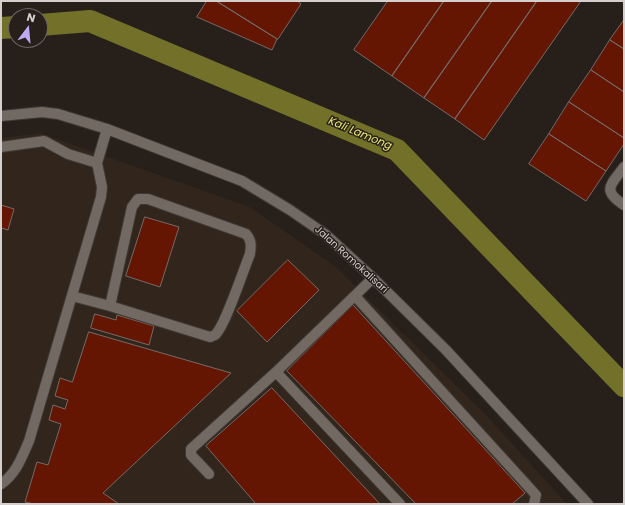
<!DOCTYPE html>
<html>
<head>
<meta charset="utf-8">
<style>
  body { margin:0 }
  #map { position:relative; width:625px; height:505px; overflow:hidden; background:#261f1a; font-family:Poppins,sans-serif }
  canvas { display:block }
  .frame { position:absolute; inset:0; border:2px solid #d5d0cd; pointer-events:none }
  .north { position:absolute; left:8px; top:8px; width:40px; height:40px; box-sizing:border-box; background:#261f1a; border:1px solid #6c6662; border-radius:50%; rotate:16deg; font-size:11px; font-weight:700; line-height:16px; text-align:center; color:#d5d0cd }
  .north::after { content:''; display:block; margin:auto; width:14px; height:18px; background:#bea9f4; clip-path:polygon(50% 0,100% 100%,50% 72%,0 100%) }
</style>
</head>
<body>
<div id="map">
<canvas width="625" height="505"></canvas>
<div class="frame"></div>
<div class="north">N</div>
</div>
<script>
const ctx = document.querySelector('canvas').getContext('2d');
ctx.lineJoin = 'round';
function paint(path, color) {
  ctx.fillStyle = color;
  ctx.fill(path, 'evenodd');
}
function trace(path, color, width, dash) {
  ctx.strokeStyle = color;
  ctx.lineWidth = width;
  ctx.lineCap = dash ? 'butt' : 'round';
  ctx.setLineDash(dash || []);
  ctx.stroke(path);
}
function label(font, color, halo, rows, align = 'center') {
  ctx.font = font + ' Poppins,sans-serif';
  ctx.lineWidth = 3;
  ctx.setLineDash([]);
  ctx.textBaseline = 'middle';
  ctx.strokeStyle = halo;
  ctx.fillStyle = color;
  for (const [text, x, y, turn = 0] of rows) {
    ctx.save();
    ctx.translate(x, y);
    ctx.rotate((+turn || 0) * Math.PI / 180);
    ctx.textAlign = isNaN(turn) ? turn : align;
    if (halo) ctx.strokeText(text, 0, 0);
    ctx.fillText(text, 0, 0);
    ctx.restore();
  }
}
paint(new Path2D(`
  M40 133 250 207 336 267 487 416 567 504H1V138Z`), '#31251c');
trace(new Path2D(`
  M40 25 90 21 397 150 624 386
  M1 28 16 27`), '#727029', 22);
const building = new Path2D(`
  M207 1H216L277 39 272 50 197 17Z
  M217 1H297L301 4 278 39Z
  M388 1H444L392 76 354 50Z
  M444 1H492L424 98 392 76Z
  M492 1H537L455 119 424 98Z
  M537 1H581L484 140 455 119Z
  M624 20V49L610 40Z
  M610 40 624 49V92L591 70Z
  M591 70 624 92V138L569 102Z
  M569 102 624 138V144L606 171 549 134Z
  M549 134 606 171 586 201 529 164Z
  M1 205 14 209 8 230 1 228Z
  M145 217 179 227 160 287 126 276Z
  M288 260 319 290 267 342 237 311Z
  M353 305 525 493 512 504H416L287 371Z
  M95 314 116 320 117 315 154 326 149 345 91 328Z
  M89 332 231 373 103 493 119 504H34L25 502 37 462 48 465 61 424 49 420 53 405 65 409 68 400 55 396 60 378 72 382Z
  M272 388 380 504H256L206 446Z`);
paint(building, '#651602');
trace(building, '#756a67', 1);
const minor = new Path2D(`
  M1 116 42 112 58 114 107 129 242 181 290 210 325 234 373 278 446 350 588 504
  M1 147 44 141 68 154 97 163
  M624 167C611 185 601 190 624 205
  M72 296 110 306 210 337C211 337 214 335 215 335 225 327 244 268 250 254 251 246 252 241 246 234L148 199H138L132 207 110 306
  M355 296 536 495 534 504
  M276 372 400 504
  M209 474 191 455V449L276 372 373 278
  M1 484C16 474 22 457 29 441L101 197 102 187 97 163 107 129`);
trace(minor, '#3f3935', 12);
trace(minor, '#716962', 10);
label('10px', '#d5d0cd', '#261f1a', [
  ["Jalan Romokalisari",351,260,42]
]);
label('italic 11px', '#ebe86c', '#261f1a', [
  ["Kali Lamong",360,134,23]
]);
</script>
</body>
</html>
